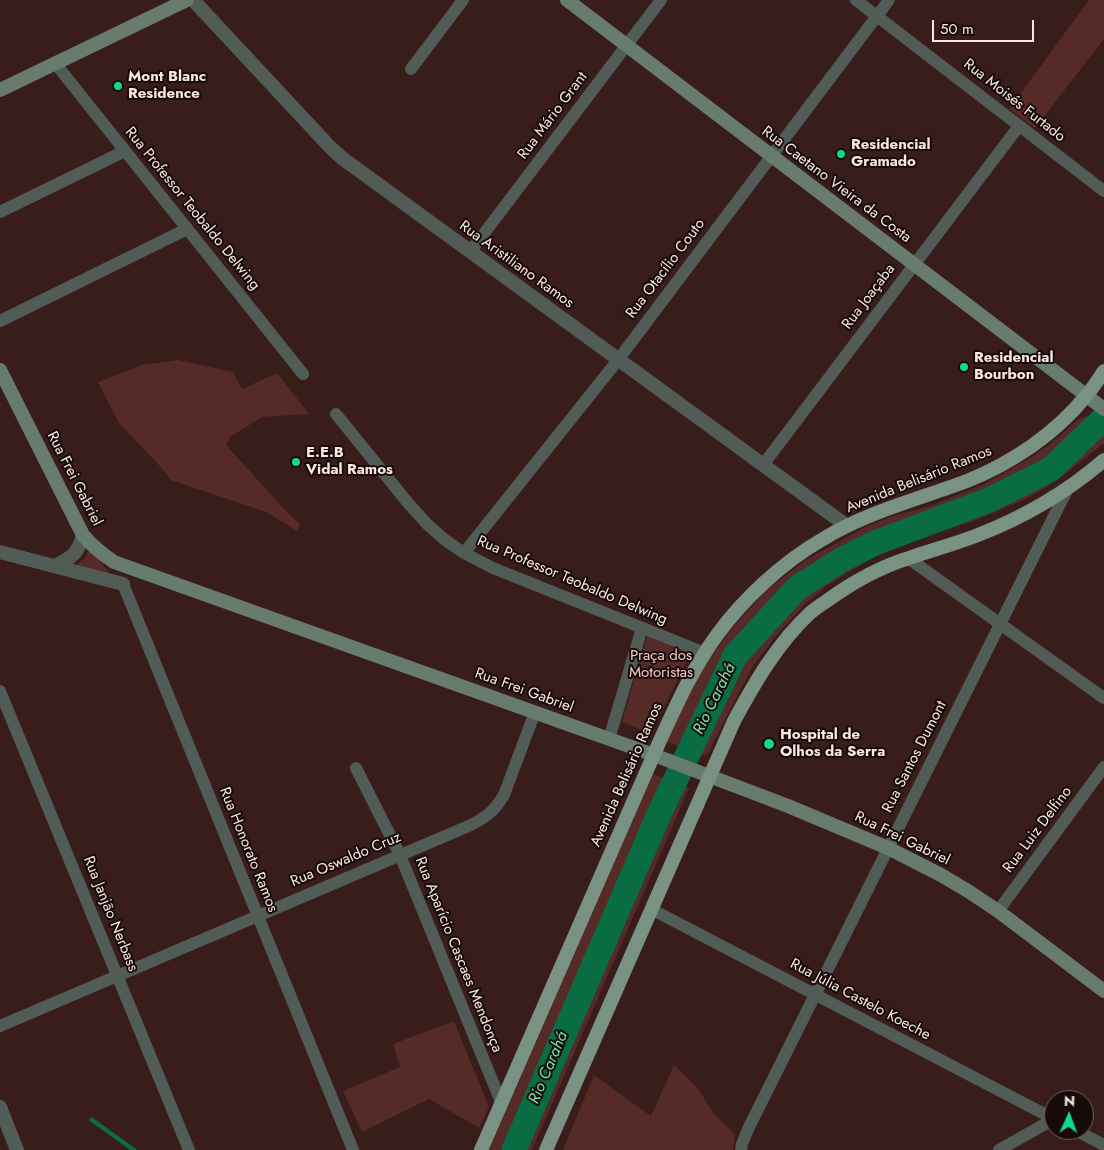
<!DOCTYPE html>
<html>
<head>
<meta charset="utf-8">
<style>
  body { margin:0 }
  #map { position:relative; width:1104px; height:1150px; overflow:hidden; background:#381d1b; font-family:Jost,sans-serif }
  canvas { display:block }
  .north { position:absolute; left:1044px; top:1090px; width:50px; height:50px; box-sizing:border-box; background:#170b0a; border:1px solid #726362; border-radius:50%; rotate:2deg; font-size:14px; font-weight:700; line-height:20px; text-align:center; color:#fae7e5 }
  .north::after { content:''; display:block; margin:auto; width:18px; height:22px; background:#12d98a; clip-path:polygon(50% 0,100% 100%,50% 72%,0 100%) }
  .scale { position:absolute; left:932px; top:20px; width:102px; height:22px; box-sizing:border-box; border:2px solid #fae7e5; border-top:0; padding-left:6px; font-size:15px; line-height:18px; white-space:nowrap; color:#fae7e5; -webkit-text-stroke:4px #170b0a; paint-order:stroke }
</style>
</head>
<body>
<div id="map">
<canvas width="1104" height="1150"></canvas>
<div class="north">N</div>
<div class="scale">50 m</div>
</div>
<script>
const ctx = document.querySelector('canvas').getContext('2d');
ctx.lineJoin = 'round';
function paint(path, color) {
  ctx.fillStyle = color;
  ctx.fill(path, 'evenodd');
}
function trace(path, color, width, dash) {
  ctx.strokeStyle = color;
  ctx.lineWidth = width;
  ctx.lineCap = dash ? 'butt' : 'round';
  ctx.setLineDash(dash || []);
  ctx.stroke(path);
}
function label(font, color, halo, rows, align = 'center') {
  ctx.font = font + ' Jost,sans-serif';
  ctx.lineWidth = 4;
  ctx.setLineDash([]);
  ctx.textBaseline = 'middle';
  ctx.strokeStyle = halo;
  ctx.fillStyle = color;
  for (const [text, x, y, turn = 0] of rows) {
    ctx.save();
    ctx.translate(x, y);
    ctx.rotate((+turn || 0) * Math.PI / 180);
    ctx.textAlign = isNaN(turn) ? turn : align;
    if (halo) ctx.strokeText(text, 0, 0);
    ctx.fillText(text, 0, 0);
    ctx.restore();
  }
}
paint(new Path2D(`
  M1089 0H1104V39L1035 128 1009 109Z
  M178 360 233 372 242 389 277 373 309 414 262 417 230 437 226 445 285 510 300 524 297 531 266 512 171 480 158 464 119 423 98 382 142 365Z
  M1086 416 1104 427V443L1065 474 1045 488 1024 500 971 522 905 543 880 553 828 585 805 604 775 637 753 666 739 692 728 714 707 755H703L667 742 677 715 704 666 734 626 767 590 806 560 865 527 893 516 930 506 984 484 1030 458 1049 445 1079 419Z
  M89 548 112 576 74 567 86 557Z
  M647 636 690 654 651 734 622 722Z
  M653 774 689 788 532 1150H489Z
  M454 1021 489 1107 479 1128 429 1099 362 1132 343 1091 400 1067 393 1044Z
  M674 1065 696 1086 715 1115 735 1134 733 1150H563L594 1075 651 1116Z`), '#562a27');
trace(new Path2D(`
  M92 1120 134 1150`), '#0a6c43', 4.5);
trace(new Path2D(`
  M514 1150 660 812 735 656 797 588 841 560 875 543 989 500 1051 469 1104 418`), '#0a6c43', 25);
trace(new Path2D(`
  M856 0 1104 191
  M55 63 303 374
  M411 69 463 0
  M0 212 125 151
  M470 252 661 0
  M0 321 187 229
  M336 414 408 503 427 524 445 540 464 553 493 568 705 653
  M763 465 1019 126
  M464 553 618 360 889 0
  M908 558 1104 698
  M123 584 353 1150
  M0 691 189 1150
  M609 739 642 628
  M356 768 400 855 501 1102
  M651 909 1054 1119
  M998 911 1104 767
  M0 1026 471 825C488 816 494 811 504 795L535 712
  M1075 1130 1104 1145
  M741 1150 742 1144 749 1127 1068 488
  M999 1150 1054 1119`), '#505c55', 12);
trace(new Path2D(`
  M193 0 330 147 342 158 847 526
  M0 552 123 584
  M55 566C72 557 78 554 83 535
  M0 1107 17 1150`), '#505c55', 14);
trace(new Path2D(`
  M567 0 1104 409
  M0 90 187 0
  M0 370 83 535C92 546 102 554 114 562L654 755 788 806 888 848 941 875 968 891 998 911 1104 991`), '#687b6f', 14);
trace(new Path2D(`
  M481 1150 658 745C675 708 692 669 717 635 744 598 783 562 823 539 867 512 919 499 967 481 1012 463 1055 434 1086 396 1093 388 1098 380 1104 371
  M546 1150 734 721C755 682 777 644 810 613 816 608 822 604 828 600 853 582 880 567 909 558 932 550 955 544 978 535 1024 517 1067 492 1104 460`), '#7a9283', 14);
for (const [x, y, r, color] of [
  [118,86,5,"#12d98a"],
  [841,154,5,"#12d98a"],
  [964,367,5,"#12d98a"],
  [296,462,5,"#12d98a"],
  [769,744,6,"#12d98a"]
]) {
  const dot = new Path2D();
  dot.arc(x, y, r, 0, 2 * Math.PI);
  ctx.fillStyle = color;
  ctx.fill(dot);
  trace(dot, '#170b0a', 2);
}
label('bold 15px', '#fae7e5', '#170b0a', [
  ["Mont Blanc",128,77],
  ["Residence",128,94],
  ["Residencial",851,145],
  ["Gramado",851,162],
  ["Residencial",974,358],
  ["Bourbon",974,375],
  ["E.E.B",306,453],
  ["Vidal Ramos",306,470],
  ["Hospital de",780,735],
  ["Olhos da Serra",780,752]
], 'left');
label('15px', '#fae7e5', '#170b0a', [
  ["Rua Moisés Furtado",1014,101,38],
  ["Rua Mário Grant",553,116,-53],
  ["Rua Caetano Vieira da Costa",836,185,37],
  ["Rua Professor Teobaldo Delwing",192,209,51],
  ["Rua Aristiliano Ramos",516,265,36],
  ["Rua Otacílio Couto",666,269,-53],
  ["Rua Joaçaba",869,297,-53],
  ["Rua Frei Gabriel",74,479,63],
  ["Avenida Belisário Ramos",919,480,-22],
  ["Rua Professor Teobaldo Delwing",572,581,23],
  ["Rua Frei Gabriel",524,691,20],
  ["Rua Santos Dumont",915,757,-63],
  ["Avenida Belisário Ramos",627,775,-66],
  ["Rua Luiz Delfino",1038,830,-53],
  ["Rua Frei Gabriel",902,839,26],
  ["Rua Honorato Ramos",248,850,68],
  ["Rua Oswaldo Cruz",346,860,-23],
  ["Rua Janjão Nerbass",110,914,68],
  ["Rua Aparício Cascaes Mendonça",458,955,68],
  ["Rua Júlia Castelo Koeche",860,1000,28]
]);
label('15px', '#f8c9c4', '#170b0a', [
  ["Praça dos",661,656],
  ["Motoristas",661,673]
]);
label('italic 16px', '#78e9ac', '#170b0a', [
  ["Rio Carahá",715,699,-64],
  ["Rio Carahá",549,1068,-67]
]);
</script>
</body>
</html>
